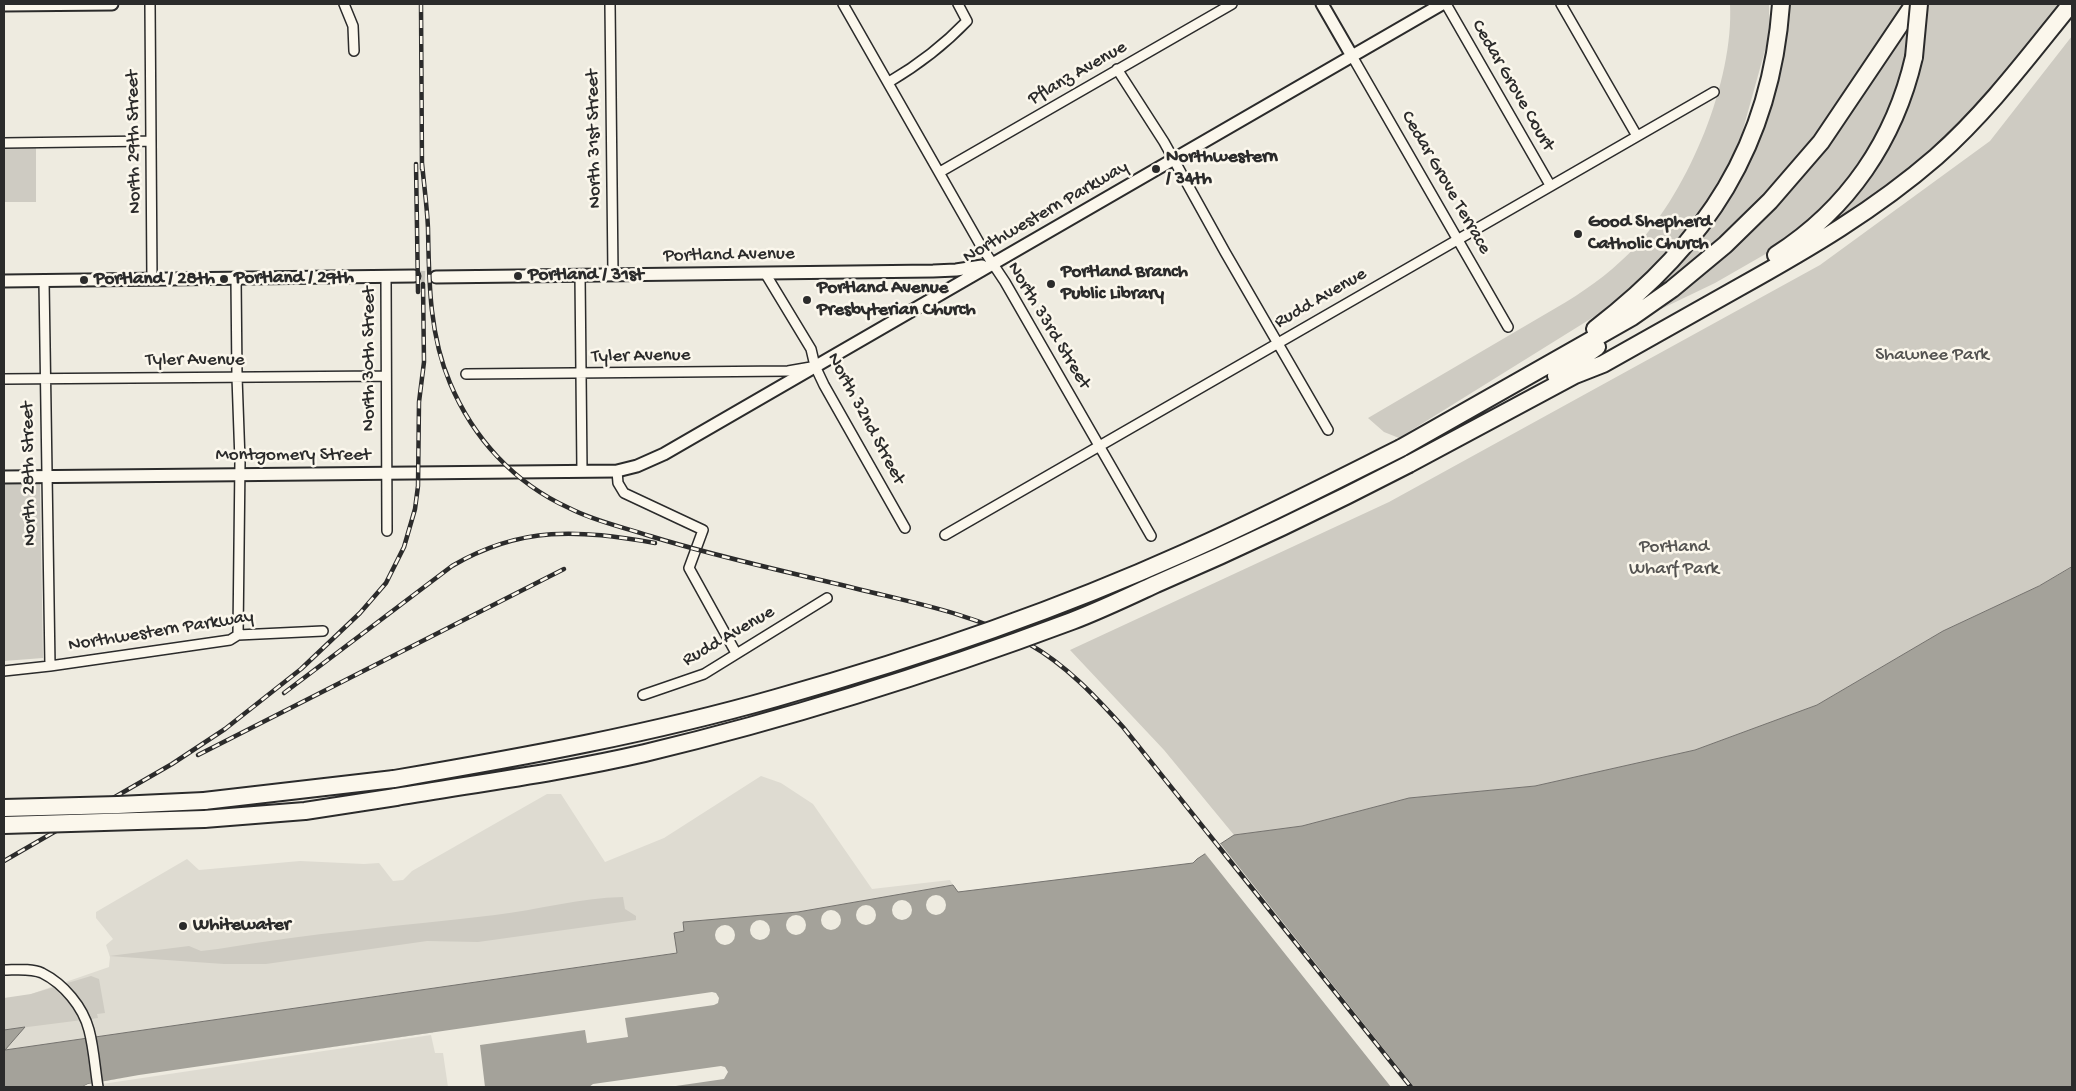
<!DOCTYPE html>
<html>
<head>
<meta charset="utf-8">
<style>
  body { margin:0 }
  #map { position:relative; width:2076px; height:1091px; overflow:hidden; background:#eeebe0; font-family:"Gochi Hand",sans-serif }
  canvas { display:block }
  .frame { position:absolute; inset:0; border:5px solid #2b2b2b; pointer-events:none }
</style>
</head>
<body>
<div id="map">
<canvas width="2076" height="1091"></canvas>
<div class="frame"></div>
</div>
<script>
const ctx = document.querySelector('canvas').getContext('2d');
ctx.lineJoin = 'round';
function paint(path, color) {
  ctx.fillStyle = color;
  ctx.fill(path, 'evenodd');
}
function trace(path, color, width, dash) {
  ctx.strokeStyle = color;
  ctx.lineWidth = width;
  ctx.lineCap = dash ? 'butt' : 'round';
  ctx.setLineDash(dash || []);
  ctx.stroke(path);
}
function label(font, color, halo, rows, align = 'center') {
  ctx.font = font + ' "Gochi Hand",sans-serif';
  ctx.lineWidth = 5;
  ctx.setLineDash([]);
  ctx.textBaseline = 'middle';
  ctx.strokeStyle = halo;
  ctx.fillStyle = color;
  for (const [text, x, y, turn = 0] of rows) {
    ctx.save();
    ctx.translate(x, y);
    ctx.rotate((+turn || 0) * Math.PI / 180);
    ctx.textAlign = isNaN(turn) ? turn : align;
    if (halo) ctx.strokeText(text, 0, 0);
    ctx.fillText(text, 0, 0);
    ctx.restore();
  }
}
paint(new Path2D(`
  M761 776 781 783 813 804 872 889 950 880 953 885 798 912 684 922 695 950 4 1050V1045L24 1027 31 994 109 967 110 957 106 945 113 939 96 918V912L187 859 199 870 300 861 364 864 379 863 393 881 403 880 412 871 547 794H561L605 862 664 838Z
  M433 1033 445 1050 451 1087H82L88 1084 139 1075Z`), '#dedbd1');
paint(new Path2D(`
  M1730 4H1769V36L1742 133 1713 200 1663 265 1600 313 1399 438 1384 432 1368 418 1566 302C1592 286 1616 268 1637 245 1689 189 1734 81 1730 4Z
  M1787 4H1906C1869 58 1836 116 1793 165 1748 216 1698 260 1644 300L1692 249 1724 205Z
  M1926 4H2063C2024 52 1985 103 1940 145 1903 179 1861 205 1820 233 1888 173 1922 93 1926 4Z
  M1911 20 1909 56 1876 141 1838 196 1776 248 1715 283 1661 309 1659 306 1723 256Z
  M2072 36V567L2039 586 1943 631 1817 705 1695 750 1535 786 1409 798 1302 826 1234 835 1164 750 1070 650 1389 502 1820 265 1990 141Z
  M4 148H36V202H4Z
  M40 483 43 658 4 661V484Z
  M623 897 625 909 636 916V920L478 942 427 941 266 964H224L109 956 189 946 201 951 218 949C310 933 402 926 495 915 538 910 579 898 623 897Z
  M91 976 99 979 105 1013 97 1014 98 1018 4 1030V998L31 994Z`), '#cecbc2');
const water = new Path2D(`
  M2072 567V1087H451L445 1050 433 1033 88 1084 82 1087H4V1030L25 1027 5 1050 677 953 674 933 684 931 683 922 798 912 953 885 958 892 1193 863 1197 859 1234 835 1302 826 1409 798 1535 786 1695 750 1817 705 1943 631 2039 586Z`);
paint(water, '#a4a29a');
trace(water, '#74726e', 1);
paint(new Path2D(`
  M1219 842 1414 1087H1391L1204 852Z
  M926 905a10 10 0 1 1 20 0a10 10 0 1 1-20 0Z
  M892 910a10 10 0 1 1 20 0a10 10 0 1 1-20 0Z
  M856 915a10 10 0 1 1 20 0a10 10 0 1 1-20 0Z
  M821 920a10 10 0 1 1 20 0a10 10 0 1 1-20 0Z
  M786 925a10 10 0 1 1 20 0a10 10 0 1 1-20 0Z
  M750 930a10 10 0 1 1 20 0a10 10 0 1 1-20 0Z
  M715 935a10 10 0 1 1 20 0a10 10 0 1 1-20 0Z
  M712 992 716 993 719 998 718 1003 714 1005 625 1018 628 1037 587 1043 585 1030 480 1045 485 1087H448L443 1053H435L431 1035 82 1087 88 1084 139 1075Z
  M721 1066 725 1067 728 1072 724 1079 669 1087H589L593 1084Z`), '#eeebe0');
trace(new Path2D(`
  M414 276 436 277`), '#c7c5bc', 11, [11, 5.5]);
const minor = new Path2D(`
  M150 4 152 280
  M344 4 353 26 354 51
  M610 4 613 274
  M843 4 981 246 1005 282 1151 536
  M1446 4 1550 185
  M1561 4 1637 136
  M1352 56 1508 327
  M1117 69 1164 142 1225 252 1328 430
  M889 82C918 65 944 45 967 21L958 4
  M4 143 151 141
  M940 172 1232 4
  M765 273 811 349 815 366 824 385 905 528
  M580 275 582 471
  M386 277 387 531
  M236 279 237 377 240 461 238 635
  M44 281 50 666
  M466 374 788 371 811 367
  M4 379 386 376
  M617 471 618 483 624 493 703 530 689 568 736 653
  M945 535 1714 92
  M4 671 50 666 230 640 238 635 323 631
  M643 695 704 674 827 598
  M4 970C15 970 31 968 42 973 64 984 83 1007 89 1030 94 1049 95 1069 98 1087`);
const tertiary = new Path2D(`
  M1322 4 1352 56
  M4 5 112 4
  M436 277 933 271 956 270 982 266
  M4 281 414 276
  M4 477 617 471 637 466 664 454 1442 4`);
const motorway = new Path2D(`
  M1776 255C1848 209 1895 140 1914 57
  M1595 329C1706 244 1771 146 1781 4
  M1556 376 1597 347
  M1401 448 1632 317 1672 289 1725 245 1770 201 1821 142 1914 4
  M1409 464 1575 375 1603 364C1648 339 1693 313 1738 288 1808 249 1875 210 1936 157 1987 112 2028 57 2071 4
  M204 801 394 779
  M204 819 305 811 396 797`);
trace(minor, '#2b2b2b', 12);
trace(tertiary, '#2b2b2b', 15);
trace(motorway, '#2b2b2b', 20);
trace(minor, '#fbf7ec', 9);
trace(tertiary, '#fbf7ec', 11);
trace(motorway, '#fbf7ec', 16);
const rail = new Path2D(`
  M421 4 422 169
  M422 163C424 185 427 206 428 228 429 280 429 334 450 383 473 438 514 483 569 508 594 521 623 527 650 536 721 558 793 573 866 591 920 604 979 616 1029 644 1066 665 1095 696 1123 727L1411 1087
  M416 164 418 292
  M284 693 452 566C522 525 579 530 655 543
  M198 755 564 569
  M4 861 172 764 225 729 301 669 360 613 386 583 404 547 415 509 418 486 419 402 424 362 423 284`);
trace(rail, '#2b2b2b', 4.5);
trace(rail, '#fbf7ec', 2.5, [8]);
const motorwayBridge = new Path2D(`
  M1914 57 1919 4
  M394 779C522 757 650 734 776 698 914 659 1053 612 1184 553 1257 521 1329 484 1401 448
  M396 797C479 783 563 772 645 753 791 718 933 673 1072 621 1101 610 1128 597 1156 584 1242 547 1326 507 1409 464
  M4 808 118 805 204 801
  M4 825 204 819`);
trace(motorwayBridge, '#2b2b2b', 20, []);
trace(motorwayBridge, '#fbf7ec', 16);
for (const [x, y, r, color] of [
  [1156,169,5,"#2b2b2b"],
  [1578,234,5,"#2b2b2b"],
  [518,276,5,"#2b2b2b"],
  [224,279,5,"#2b2b2b"],
  [84,280,5,"#2b2b2b"],
  [1051,284,5,"#2b2b2b"],
  [807,300,5,"#2b2b2b"],
  [183,926,5,"#2b2b2b"]
]) {
  const dot = new Path2D();
  dot.arc(x, y, r, 0, 2 * Math.PI);
  ctx.fillStyle = color;
  ctx.fill(dot);
  trace(dot, '#fbf7ec', 2);
}
label('19px', '#2b2b2b', '#fbf7ec', [
  ["Pflanz Avenue",1078,74,-30],
  ["Cedar Grove Court",1512,86,60],
  ["North 31st Street",595,139,-91],
  ["North 29th Street",135,142,-91],
  ["Cedar Grove Terrace",1445,183,60],
  ["Northwestern Parkway",1046,213,-30],
  ["Portland Avenue",729,256,-1],
  ["Rudd Avenue",1321,299,-30],
  ["North 33rd Street",1048,326,59],
  ["Tyler Avenue",641,357,-1],
  ["North 30th Street",370,359,-90],
  ["Tyler Avenue",195,361],
  ["North 32nd Street",865,419,62],
  ["Montgomery Street",293,456],
  ["North 28th Street",30,474,-91],
  ["Northwestern Parkway",161,632,-9],
  ["Rudd Avenue",729,637,-30]
]);
label('bold 19px', '#2b2b2b', '#fbf7ec', [
  ["Northwestern",1166,158],
  ["/ 34th",1166,180],
  ["Good Shepherd",1588,223],
  ["Catholic Church",1588,245],
  ["Portland Branch",1061,273],
  ["Public Library",1061,295],
  ["Portland / 31st",528,276],
  ["Portland / 29th",234,279],
  ["Portland / 28th",94,280],
  ["Portland Avenue",817,289],
  ["Presbyterian Church",817,311],
  ["Whitewater",193,926]
], 'left');
label('19px', '#545351', '#fbf7ec', [
  ["Shawnee Park",1932,356],
  ["Portland",1674,548],
  ["Wharf Park",1674,570]
]);
</script>
</body>
</html>
